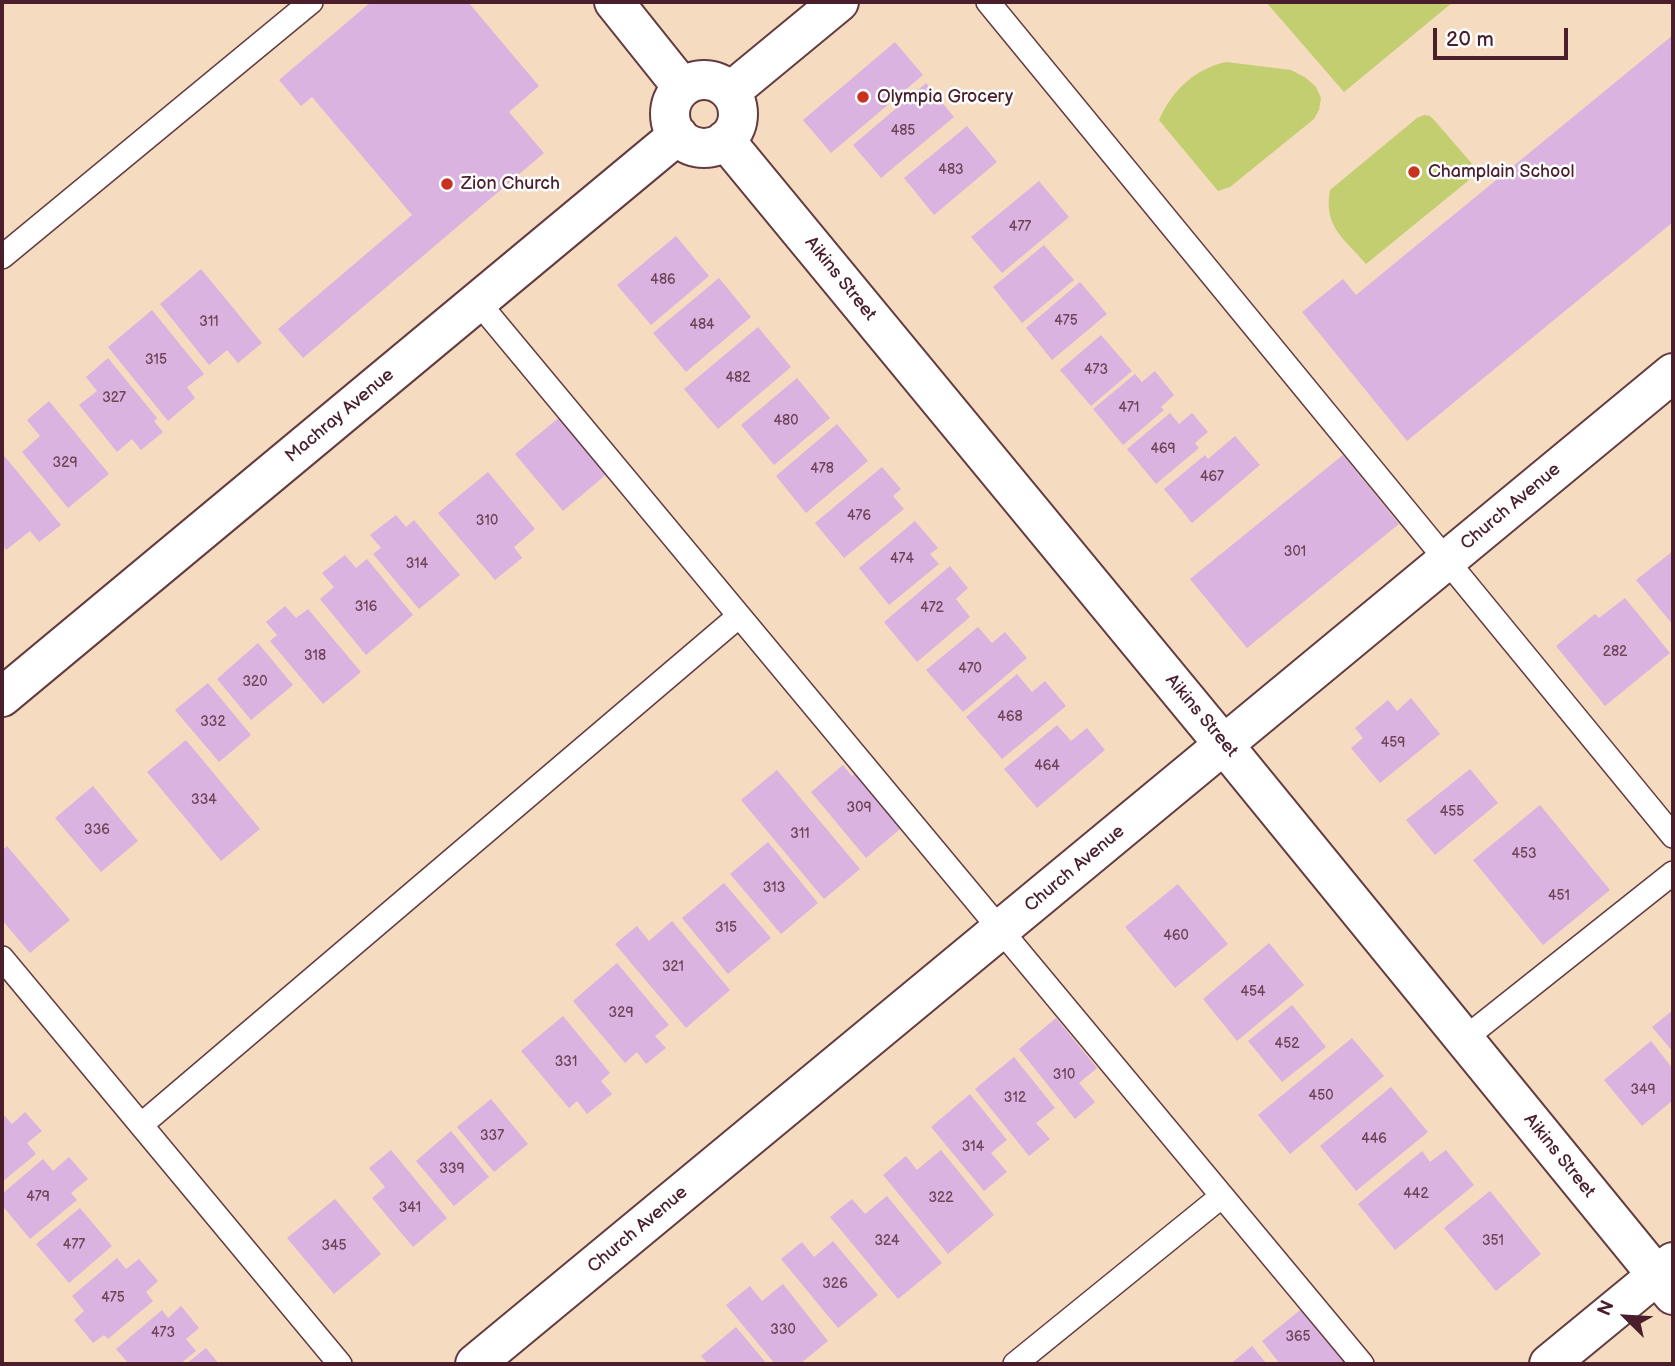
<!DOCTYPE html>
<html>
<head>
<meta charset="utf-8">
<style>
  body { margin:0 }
  #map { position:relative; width:1675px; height:1366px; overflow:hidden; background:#f5dbbf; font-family:"Balsamiq Sans",sans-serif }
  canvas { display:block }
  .frame { position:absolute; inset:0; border:4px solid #4a1f2b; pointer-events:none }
  .north { position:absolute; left:1591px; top:1282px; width:70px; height:70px; -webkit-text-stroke:5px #fff; paint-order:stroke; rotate:294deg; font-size:19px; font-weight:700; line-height:28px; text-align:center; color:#4a1f2b }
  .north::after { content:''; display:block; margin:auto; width:24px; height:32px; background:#4a1f2b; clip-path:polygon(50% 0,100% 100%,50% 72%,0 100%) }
  .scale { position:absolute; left:1433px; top:28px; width:135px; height:32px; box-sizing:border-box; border:4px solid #4a1f2b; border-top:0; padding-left:9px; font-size:21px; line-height:24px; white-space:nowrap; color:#4a1f2b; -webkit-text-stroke:5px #fff; paint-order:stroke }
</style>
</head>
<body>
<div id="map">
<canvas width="1675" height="1366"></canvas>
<div class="frame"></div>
<div class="north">N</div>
<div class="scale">20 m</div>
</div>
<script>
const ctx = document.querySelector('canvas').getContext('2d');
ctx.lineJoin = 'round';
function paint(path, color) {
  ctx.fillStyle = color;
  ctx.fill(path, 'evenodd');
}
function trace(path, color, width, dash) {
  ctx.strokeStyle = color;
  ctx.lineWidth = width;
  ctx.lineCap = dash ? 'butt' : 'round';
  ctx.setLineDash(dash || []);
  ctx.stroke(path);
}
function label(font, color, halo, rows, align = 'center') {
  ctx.font = font + ' "Balsamiq Sans",sans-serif';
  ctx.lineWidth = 5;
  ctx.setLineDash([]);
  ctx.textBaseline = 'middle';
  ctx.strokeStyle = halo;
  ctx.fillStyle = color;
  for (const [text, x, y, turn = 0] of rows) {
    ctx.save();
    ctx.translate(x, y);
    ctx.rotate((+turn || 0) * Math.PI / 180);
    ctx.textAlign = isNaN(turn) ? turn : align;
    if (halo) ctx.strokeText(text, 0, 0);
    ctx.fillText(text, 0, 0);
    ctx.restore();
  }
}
paint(new Path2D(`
  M1266 2H1453L1344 92Z
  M1226 62 1291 70 1306 78 1316 87 1321 98 1319 110 1314 119 1230 187 1218 191 1159 120C1172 91 1194 69 1226 62Z
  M1424 115 1430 116 1435 121 1479 172 1366 264C1344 238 1323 227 1330 190L1417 118Z`), '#c2ce70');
paint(new Path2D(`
  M371 2H468L539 86 509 112 544 153 303 358 278 329 412 215 312 97 301 106 279 80Z
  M1673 35V222L1407 441 1302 312 1343 279 1356 295Z
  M895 42 923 75 831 153 803 120Z
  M926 83 954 117 881 178 853 145Z
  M967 126 997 162 934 215 904 178Z
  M1039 181 1069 217 1002 273 971 237Z
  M676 236 709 276 651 325 617 285Z
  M1044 245 1074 280 1022 323 993 287Z
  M201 269 262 343 238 363 227 350 209 365 160 304Z
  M719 278 751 317 686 372 653 333Z
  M1080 282 1107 314 1052 360 1026 328Z
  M152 310 204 374 187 387 195 398 168 421 108 347Z
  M758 327 791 367 718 429 684 389Z
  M1101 335 1132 371 1091 406 1060 370Z
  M108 358 157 418 154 421 163 432 141 450 132 439 117 452 79 405 97 391 86 377Z
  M1155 371 1174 395 1161 407 1164 410 1123 445 1093 409 1135 374 1142 382Z
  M797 378 830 418 774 465 741 425Z
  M49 401 109 474 68 508 22 452 40 436 27 420Z
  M1170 413 1179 424 1192 413 1208 432 1195 443 1199 448 1156 484 1127 449Z
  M562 415 609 472 563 511 515 454Z
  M837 424 868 461 806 513 776 476Z
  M1235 436 1260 465 1192 523 1164 489 1205 455 1208 459Z
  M2 453 61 525 39 542 30 531 6 550 2 545Z
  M1343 455 1399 524 1247 648 1190 579Z
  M882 467 901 489 893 496 904 509 844 558 815 523Z
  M488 472 535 529 514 547 522 558 495 580 438 513Z
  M396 515 406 527 414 520 460 575 419 609 373 554 381 548 370 535Z
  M915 521 938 548 930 554 939 564 889 605 859 568Z
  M1673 551V625L1636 580Z
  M345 555 356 568 367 559 413 615 366 655 320 599 334 587 322 573Z
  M950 566 968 588 956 599 970 617 917 662 884 622Z
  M1625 598 1670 653 1605 706 1556 646 1595 614 1599 618Z
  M285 606 296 618 308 609 361 672 323 704 270 641 277 635 266 622Z
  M978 627 992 643 1005 632 1027 658 963 712 926 670Z
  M258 643 293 685 251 720 217 679Z
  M1017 674 1032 692 1045 681 1066 706 1002 759 966 717Z
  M208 683 251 735 219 762 175 710Z
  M1411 698 1440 734 1380 783 1351 748 1363 738 1355 728 1388 700 1397 711Z
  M1057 725 1071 741 1087 728 1105 750 1037 808 1004 769Z
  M186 740 260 829 221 861 147 772Z
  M843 765 852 776 861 768 907 823 866 858 811 792Z
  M1470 769 1498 803 1435 855 1406 820Z
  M777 770 860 869 824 899 741 800Z
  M93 786 138 841 101 872 55 818Z
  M1540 805 1610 890 1543 945 1473 860Z
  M768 842 818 903 781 934 730 874Z
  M7 846 70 920 30 953 2 920V851Z
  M724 883 771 938 728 974 682 918Z
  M1178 884 1228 944 1175 988 1125 927Z
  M672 921 730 990 686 1028 615 944 637 926 649 941Z
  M1269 943 1304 985 1237 1041 1203 999Z
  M617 963 669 1025 655 1036 666 1048 646 1064 637 1052 625 1063 573 1001Z
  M1292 1005 1326 1047 1282 1082 1248 1041Z
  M1673 1010V1052L1652 1027Z
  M563 1016 610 1073 601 1081 612 1094 587 1114 577 1101 569 1108 521 1051Z
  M1056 1018 1097 1068 1079 1083 1095 1102 1075 1119 1019 1049Z
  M1352 1038 1384 1076 1290 1154 1258 1115Z
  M1651 1041 1673 1069V1100L1642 1126 1604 1080Z
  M1014 1057 1055 1108 1036 1123 1050 1139 1029 1156 975 1089Z
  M1391 1087 1428 1132 1356 1191 1320 1146Z
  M970 1094 1007 1140 991 1153 1007 1172 984 1191 931 1127Z
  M491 1099 528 1144 494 1172 457 1127Z
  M25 1112 42 1131 27 1143 36 1154 2 1182V1113L12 1124Z
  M451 1131 489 1177 454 1206 416 1161Z
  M391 1150 447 1218 413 1247 372 1198 385 1187 369 1168Z
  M941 1150 994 1215 948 1254 883 1175 906 1156 917 1170Z
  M1446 1150 1474 1185 1395 1250 1358 1204 1422 1151 1430 1162Z
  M69 1157 88 1179 71 1193 77 1200 30 1239 2 1205V1194L43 1159 53 1171Z
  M1490 1191 1541 1254 1496 1291 1444 1228Z
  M887 1196 942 1263 898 1299 830 1217 852 1199 865 1214Z
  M335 1199 381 1254 334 1294 287 1238Z
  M80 1208 112 1246 69 1283 36 1244Z
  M833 1241 878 1295 838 1328 781 1259 802 1242 814 1257Z
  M117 1258 126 1269 139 1259 158 1281 146 1292 153 1301 108 1339 104 1335 93 1343 74 1320 84 1311 72 1296Z
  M783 1284 828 1341 800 1364H775L726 1305 750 1286 762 1301Z
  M181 1306 199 1328 186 1339 196 1351 180 1364H129L116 1349 162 1310 168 1318Z
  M1304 1307 1352 1364H1280L1262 1341Z
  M736 1327 767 1364H708L701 1356Z
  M1252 1346 1267 1364H1230L1239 1357Z
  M206 1348 219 1364H186Z`), '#dab3e0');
const lane = new Path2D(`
  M988 2 1673 836
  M2 257 311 2
  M478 302 1362 1364
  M2 958 340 1364
  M1464 1039 1673 873
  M141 1125 739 616
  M1015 1364 1222 1196`);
const street = new Path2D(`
  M614 2 682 87
  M670 114a34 34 0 1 1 68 0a34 34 0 1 1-68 0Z
  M730 92 839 2
  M725 140 1224 745 1673 1295
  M2 697 678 135
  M475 1364 1673 373
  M1549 1364 1673 1262`);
trace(lane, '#643b41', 26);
trace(street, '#643b41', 42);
trace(lane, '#fff', 23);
trace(street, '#fff', 38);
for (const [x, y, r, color] of [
  [863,97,7,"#c8321e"],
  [1414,172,7,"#c8321e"],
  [447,184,7,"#c8321e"]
]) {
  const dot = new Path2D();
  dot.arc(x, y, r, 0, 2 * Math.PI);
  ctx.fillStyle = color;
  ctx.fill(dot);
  trace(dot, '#fff', 2.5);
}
label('14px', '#6e4458', null, [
  ["485",903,131],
  ["483",951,170],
  ["477",1020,227],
  ["486",663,280],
  ["475",1066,321],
  ["311",209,322],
  ["484",702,325],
  ["315",156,360],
  ["473",1096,370],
  ["482",738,378],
  ["327",114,398],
  ["471",1129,408],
  ["480",786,421],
  ["469",1163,449],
  ["329",65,463],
  ["478",822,469],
  ["467",1212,477],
  ["476",859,516],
  ["310",487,521],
  ["301",1295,552],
  ["474",902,559],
  ["314",417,564],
  ["316",366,607],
  ["472",932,608],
  ["282",1615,652],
  ["318",315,656],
  ["470",970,669],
  ["320",255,682],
  ["468",1010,717],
  ["332",213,722],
  ["459",1393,743],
  ["464",1047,766],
  ["334",204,800],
  ["309",859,808],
  ["455",1452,812],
  ["336",97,830],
  ["311",800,834],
  ["453",1524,854],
  ["313",774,888],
  ["451",1559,896],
  ["315",726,928],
  ["460",1176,936],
  ["321",673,967],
  ["454",1253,992],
  ["329",621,1013],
  ["452",1287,1044],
  ["331",566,1062],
  ["310",1064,1075],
  ["349",1643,1090],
  ["450",1321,1096],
  ["312",1015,1098],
  ["337",492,1136],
  ["446",1374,1139],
  ["314",973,1147],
  ["339",452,1169],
  ["442",1416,1194],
  ["479",38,1197],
  ["322",941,1198],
  ["341",410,1208],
  ["324",887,1241],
  ["351",1493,1241],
  ["477",74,1245],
  ["345",334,1246],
  ["326",835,1284],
  ["475",113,1298],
  ["330",783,1330],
  ["473",163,1333],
  ["365",1298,1337]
]);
label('18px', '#4a1f2b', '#fff', [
  ["Olympia Grocery",877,97],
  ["Champlain School",1428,172],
  ["Zion Church",461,184]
], 'left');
label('18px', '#4a1f2b', '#fff', [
  ["Aikins Street",840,279,51],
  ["Machray Avenue",340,416,-40],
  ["Church Avenue",1511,507,-40],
  ["Aikins Street",1201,716,50],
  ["Church Avenue",1075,869,-40],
  ["Aikins Street",1559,1156,51],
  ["Church Avenue",638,1230,-40]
]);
</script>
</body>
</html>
